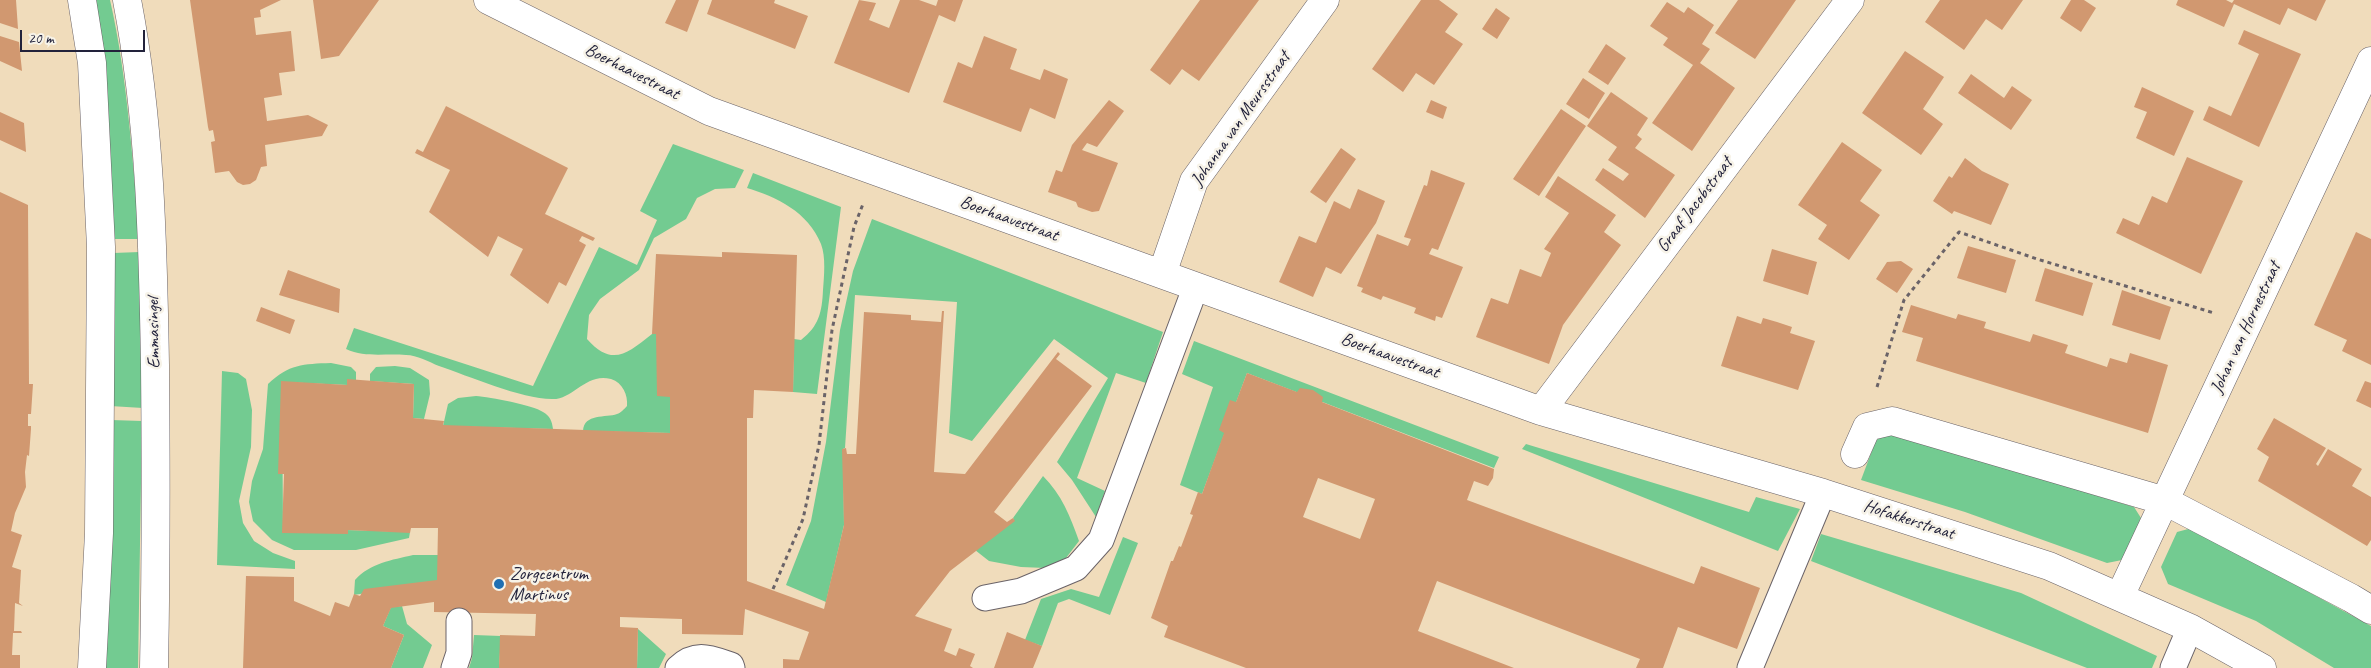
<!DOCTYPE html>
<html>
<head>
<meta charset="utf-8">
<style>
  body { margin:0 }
  #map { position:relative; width:2371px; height:668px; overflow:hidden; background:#f0dcbb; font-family:Caveat,sans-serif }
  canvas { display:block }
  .scale { position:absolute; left:20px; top:30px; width:125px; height:22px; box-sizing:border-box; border:2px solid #22223b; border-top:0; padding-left:6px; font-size:15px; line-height:18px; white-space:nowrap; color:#22223b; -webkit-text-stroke:4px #f7f3e8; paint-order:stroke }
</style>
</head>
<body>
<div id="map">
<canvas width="2371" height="668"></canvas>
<div class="scale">20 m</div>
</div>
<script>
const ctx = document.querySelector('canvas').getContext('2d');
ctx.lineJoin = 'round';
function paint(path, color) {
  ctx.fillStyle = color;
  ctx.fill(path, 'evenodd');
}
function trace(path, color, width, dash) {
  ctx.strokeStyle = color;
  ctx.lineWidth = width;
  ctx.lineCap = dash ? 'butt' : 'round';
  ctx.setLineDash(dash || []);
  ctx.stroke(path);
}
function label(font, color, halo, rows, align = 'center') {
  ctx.font = font + ' Caveat,sans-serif';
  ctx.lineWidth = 5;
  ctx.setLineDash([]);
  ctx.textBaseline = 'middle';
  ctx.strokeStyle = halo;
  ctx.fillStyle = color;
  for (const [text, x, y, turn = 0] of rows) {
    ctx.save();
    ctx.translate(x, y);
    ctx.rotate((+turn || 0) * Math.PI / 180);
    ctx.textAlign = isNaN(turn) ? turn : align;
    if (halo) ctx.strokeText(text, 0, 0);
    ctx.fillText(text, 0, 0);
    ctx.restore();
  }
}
paint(new Path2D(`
  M94 0H110C128 79 132 159 140 239H113Z
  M673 144 744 170 735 188 715 189 697 198 686 219 654 238 639 270 600 299 589 315 587 339C612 367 627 354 652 334H656L670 396V433L583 431C584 413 606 418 617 414 621 413 624 409 627 406 628 395 623 383 611 379 586 372 573 400 552 399 521 399 469 376 439 366 429 362 417 355 406 355 385 353 366 358 346 349L354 328 533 386 599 247 637 265 657 220 640 211Z
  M753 173 841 207 817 394 793 392 794 339 801 340C819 326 822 312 823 290 824 276 826 257 821 244 808 212 777 197 747 188Z
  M872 219 1163 332 1146 383 1116 373 1077 478 1105 491 1096 517 1072 480 1057 462 1108 378 1054 339 972 441 949 433 957 302 855 295 845 448 843 449 844 525 826 602 786 585 811 521 826 442 840 330 853 271Z
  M140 252 143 408 110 406 113 253Z
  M1194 341 1499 457 1494 468 1247 373 1202 494 1180 485 1213 387 1182 374Z
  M331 363 351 367 356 372V381L348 385 282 382 283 528 410 532 409 538 356 550H294L272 540 253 521 249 502 252 481 263 449 268 384C289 364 303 364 331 363Z
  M395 366 410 368 429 380 430 394 424 419 413 418 414 384 370 381V374L376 367Z
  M222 371 238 373 246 379 252 410 251 447 239 501 243 523 254 541 273 553 295 561V569L217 565Z
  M476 396C490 397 533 405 543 412 550 416 552 421 553 429L443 426 448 404 458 398Z
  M111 420 142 421 138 668H103Z
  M1892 433 2134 507 2141 518 2122 560 2107 563 1965 512 1861 480 1876 440Z
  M1526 444 1749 512 1756 497 1800 509 1778 551 1522 449Z
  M1043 476C1062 495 1070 516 1079 541L1066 558 1046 568 1021 567 989 561 975 550 1014 520 1013 518Z
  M2192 528 2371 626V668H2334L2256 621 2168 584 2161 567 2177 532Z
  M1821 534 2021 593 2157 656 2152 668H2087L1811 561Z
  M1123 537 1138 543 1110 615 1069 599 1058 603 1042 646 1025 640 1041 599 1071 589 1099 597Z
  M413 555H439L438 581 354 595 355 580C370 563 392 560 413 555Z
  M402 606 407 624 432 645 423 668H391L404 635 383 626 391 607Z
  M638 629 666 654 659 668H637Z
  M474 635 501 636 499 668H469L472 658Z`), '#73cb91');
paint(new Path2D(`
  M0 0H16L18 29 0 23Z
  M190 0H281L260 10 261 17 254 18 256 35 291 31 295 71 279 73 282 95 264 98 267 121 308 115 328 125 322 136 265 145 267 166 261 167 256 180 250 184 243 185 237 182 229 171 215 173 211 142 215 141 213 130 209 131 208 127Z
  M313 0H379L339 56 321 59Z
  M676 0H699L687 32 665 23Z
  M712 0H775L774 3 808 16 795 49 707 14Z
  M859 0 876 3 869 20 889 28 900 0H919L936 6 938 0H963L955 22 939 15 909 93 834 63Z
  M1200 0H1259L1199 81 1182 69 1170 85 1150 70Z
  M1421 0H1439L1458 14 1445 32 1463 44 1434 85 1416 73 1403 92 1372 69Z
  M1738 0H1796L1755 59 1715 33Z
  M1940 0H2023L2002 30 1986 19 1964 50 1925 22Z
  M2071 0H2084L2096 8 2081 32 2060 18Z
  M2178 0H2226L2232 3 2234 0H2326L2316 21 2288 8 2280 25 2234 4 2224 27 2176 5Z
  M1667 2 1684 13 1688 7 1714 25 1702 44 1710 49 1700 63 1735 88 1692 151 1652 123 1693 65 1663 45 1668 38 1650 26Z
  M1496 8 1510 18 1497 39 1482 29Z
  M2244 30 2301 54 2259 147 2203 120 2209 106 2231 116 2259 54 2238 44Z
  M0 36 19 42 22 71 0 61Z
  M984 36 1017 49 1010 69 1040 80 1044 69 1068 79 1055 119 1030 108 1021 132 943 102 958 62 972 68Z
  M1606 44 1626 58 1608 85 1588 72Z
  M1905 51 1944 77 1923 109 1943 124 1921 155 1862 113Z
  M1971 74 2004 98 2012 86 2032 100 2011 130 1958 93Z
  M1583 78 1605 93 1589 119 1566 104Z
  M2142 87 2194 111 2174 156 2136 138 2147 112 2134 107Z
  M1611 92 1648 118 1637 135 1642 139 1635 148 1675 175 1645 218 1595 180 1603 168 1623 181 1629 174 1608 160 1617 147 1587 126Z
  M1109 100 1124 111 1097 147 1087 143 1082 150 1118 163 1099 211 1092 212 1078 207 1076 202 1048 192 1056 170 1062 172 1072 145Z
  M1431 100 1447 107 1443 119 1426 112Z
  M446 106 568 168 545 214 595 238 593 241 582 236 579 241 586 245 566 286 559 282 548 304 510 275 523 249 498 236 488 257 429 212 450 170 415 153 417 149 423 152Z
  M1561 109 1586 126 1539 196 1513 179Z
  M0 112 24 123 26 152 0 140Z
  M1842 142 1882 170 1860 201 1880 215 1849 260 1818 239 1827 225 1798 205Z
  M1341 148 1356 159 1326 203 1310 192Z
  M2187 157 2243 181 2201 274 2116 233 2123 218 2139 225 2152 196 2167 203Z
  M1965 158 1982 171 2009 184 1991 225 1954 211 1952 214 1933 201 1949 176 1952 178Z
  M1431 170 1465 183 1438 250 1432 248 1429 254 1463 267 1442 318 1436 316 1435 321 1414 313 1416 308 1383 296 1381 300 1361 292 1363 288 1357 286 1377 234 1408 246 1411 239 1404 237 1424 185 1427 186Z
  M1558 176 1616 215 1604 232 1621 245 1563 325 1549 364 1476 337 1491 298 1508 304 1520 269 1541 277 1551 253 1544 249 1569 213 1545 197Z
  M1358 189 1385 201 1376 223 1341 274 1326 267 1313 297 1279 282 1299 236 1316 243 1334 201 1350 209Z
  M0 192 28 205 29 384H33L31 414H28V426H31V429L29 456 27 455 25 472 26 487 15 513 11 531 22 535 12 567 21 570 19 603 23 606 15 603 14 631H21L22 633H13L12 655H20V668H0Z
  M2356 232 2371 239V365L2342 351 2347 340 2314 325Z
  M1968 246 2016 260 2006 293 1957 278Z
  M1772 249 1817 262 1808 295 1763 281Z
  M722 252 797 255 793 392 754 390 753 418H747V581L824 609 844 525 842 449 846 448 847 454H856L864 312 911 315V320L941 322 942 311H944L934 472 965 474 1058 352 1060 354 1056 359 1092 386 994 512 1007 522 1013 518 1015 521 950 571 915 616 952 629 944 651 956 656 959 648 975 654 970 666 973 668H783V659L799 660 809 632 745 609 743 635 682 634V619L620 617V627L638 628 637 668H499L500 635 535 636 536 614 434 612V602L391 608 383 626 404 635 391 668H243L246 576 294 577V601L330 616 335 602 349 607 354 594 360 596 364 589 437 580 438 528H411L410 533 348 530V534L282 533 284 474H278L281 381 347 385V379L414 384 413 418 444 421 443 425 670 433V397L657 396 656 334H652L656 254 722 257Z
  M1901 261 1913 269 1897 293 1876 279 1887 262Z
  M2045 268 2093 283 2083 316 2035 301Z
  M288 270 340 289 339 313 279 295Z
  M2122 290 2171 307 2160 340 2112 325Z
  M1911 305 1956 319 1958 314 1986 322 1984 328 2030 342 2033 334 2068 345 2065 353 2107 367 2110 358 2127 363 2130 353 2168 365 2148 433 1916 361 1923 338 1902 332Z
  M261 307 295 320 290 334 256 321Z
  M1737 316 1761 324 1763 318 1777 322 1792 327 1790 333 1815 341 1798 390 1721 366Z
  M1247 373 1297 392 1300 388 1313 390 1323 397 1322 402 1494 469 1493 478 1488 486 1474 481 1467 500 1694 584 1701 566 1760 588 1737 649 1678 627 1663 668H1636L1640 659 1437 581 1418 631 1514 668H1246L1164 637 1168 626 1151 618 1171 561H1173L1179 546 1181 547 1193 515 1190 514 1198 492 1202 494 1224 433 1219 430 1230 400 1236 402ZM1318 478 1375 499 1360 539 1303 517Z
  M2365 381 2371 383V408L2356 401Z
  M2274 418 2326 448 2316 464 2318 466 2328 449 2362 469 2352 486 2371 497V540L2367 546 2258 481 2269 457 2257 449Z
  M1007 632 1042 646 1033 668H994Z`), '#d19870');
const service = new Path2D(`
  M985 598 1021 591 1076 568 1101 540 1196 286
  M454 668 459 653V621
  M678 668C696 651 710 658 731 665L732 668
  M1750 668 1823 493
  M2173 668 2190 628`);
const minor = new Path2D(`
  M488 0 709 111 1541 411 1823 493 2049 566 2190 628 2262 668
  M1162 274 1194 181 1325 0
  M1541 411 1850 0
  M1855 454 1867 427 1892 421 2165 501 2351 598 2371 610
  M2120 596 2371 61`);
const tertiary = new Path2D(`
  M82 0 92 63 101 247 99 533 92 668
  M127 0C150 120 153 243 155 365 156 466 156 567 154 668`);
trace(service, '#6a6368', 27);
trace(minor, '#6a6368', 29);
trace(tertiary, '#6a6368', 29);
trace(new Path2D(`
  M1877 387 1904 300 1959 232 2037 259 2214 313
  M773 589 803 519 819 445 832 330 854 227 863 204`), '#6a6368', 3, [4, 4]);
trace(service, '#fff', 25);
trace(minor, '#fff', 28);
trace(tertiary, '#fff', 28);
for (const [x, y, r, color] of [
  [499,584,6,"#1f6fb2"]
]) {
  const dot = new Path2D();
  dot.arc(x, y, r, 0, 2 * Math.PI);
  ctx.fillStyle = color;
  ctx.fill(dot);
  trace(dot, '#f7f3e8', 2);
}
label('18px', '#22223b', '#f7f3e8', [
  ["Boerhaavestraat",632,72,27],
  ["Johanna van Meursstraat",1241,119,-55],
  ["Graaf Jacobstraat",1695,205,-53],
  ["Boerhaavestraat",1009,219,20],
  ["Johan van Hornestraat",2246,328,-65],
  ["Emmasingel",154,333,-91],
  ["Boerhaavestraat",1390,356,20],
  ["Hofakkerstraat",1909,520,18]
]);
label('18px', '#22223b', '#f7f3e8', [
  ["Zorgcentrum",510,574],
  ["Martinus",510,595]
], 'left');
</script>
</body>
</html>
